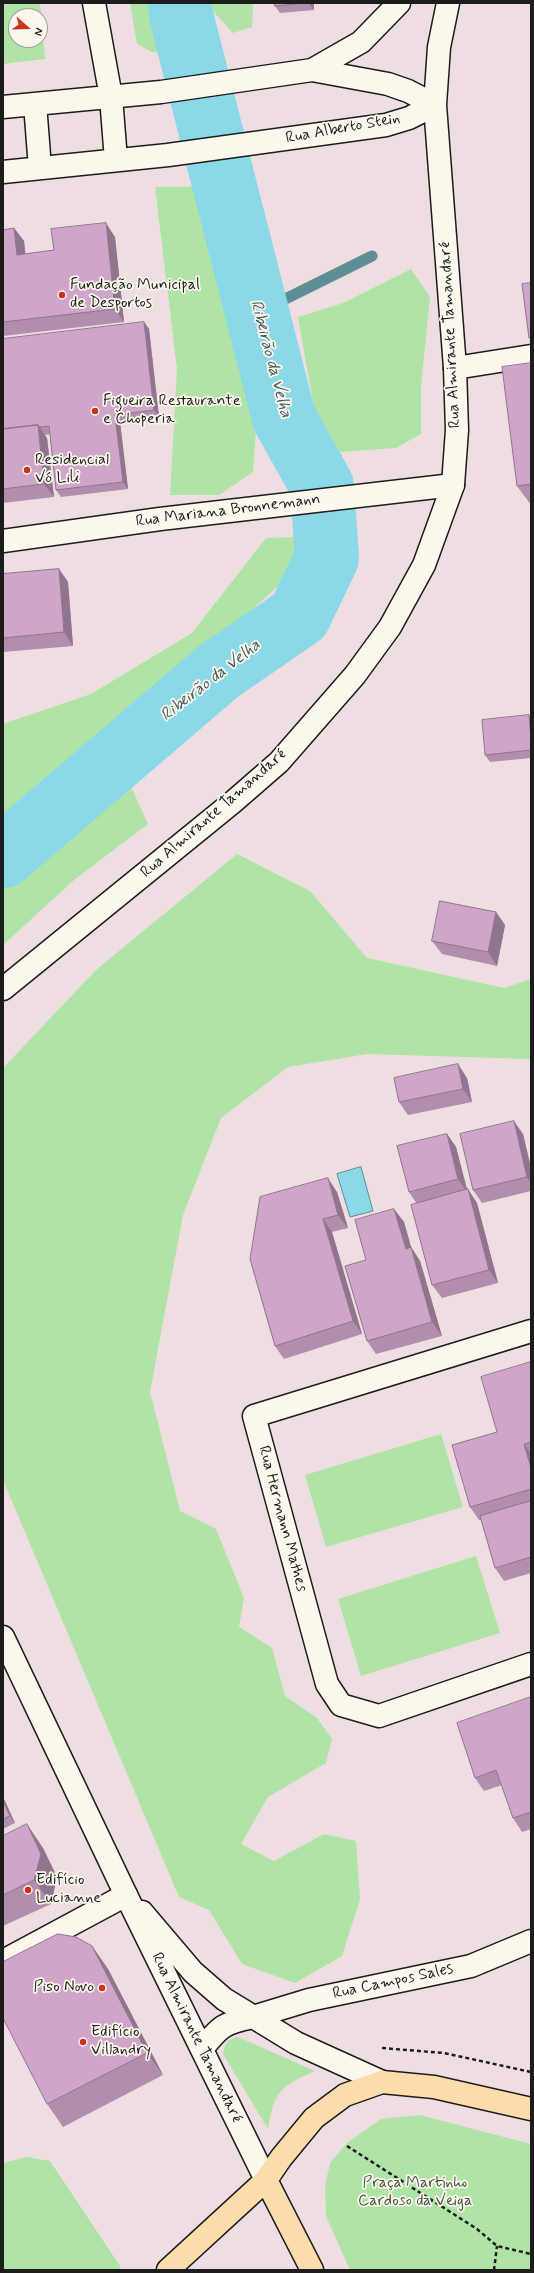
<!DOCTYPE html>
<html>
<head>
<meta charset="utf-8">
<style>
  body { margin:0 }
  #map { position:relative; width:534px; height:2273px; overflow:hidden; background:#eedee2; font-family:Mynerve,sans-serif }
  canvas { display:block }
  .frame { position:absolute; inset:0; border:4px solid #1c1c1c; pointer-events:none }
  .north { position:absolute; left:8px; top:8px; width:40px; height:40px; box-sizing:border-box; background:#fbf7ec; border:1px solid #a29f99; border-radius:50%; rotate:110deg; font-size:11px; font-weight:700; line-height:16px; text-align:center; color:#1c1c1c }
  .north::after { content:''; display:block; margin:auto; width:14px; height:18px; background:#c8321e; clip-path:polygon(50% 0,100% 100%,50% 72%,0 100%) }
</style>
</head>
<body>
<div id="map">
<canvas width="534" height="2273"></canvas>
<div class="frame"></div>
<div class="north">N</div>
</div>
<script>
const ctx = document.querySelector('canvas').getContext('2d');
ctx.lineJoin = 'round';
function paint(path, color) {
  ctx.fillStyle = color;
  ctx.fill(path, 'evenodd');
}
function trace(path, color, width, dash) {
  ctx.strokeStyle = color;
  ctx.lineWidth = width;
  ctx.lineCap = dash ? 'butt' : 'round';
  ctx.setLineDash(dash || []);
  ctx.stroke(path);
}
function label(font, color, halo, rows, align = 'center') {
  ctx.font = font + ' Mynerve,sans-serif';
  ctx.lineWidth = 3.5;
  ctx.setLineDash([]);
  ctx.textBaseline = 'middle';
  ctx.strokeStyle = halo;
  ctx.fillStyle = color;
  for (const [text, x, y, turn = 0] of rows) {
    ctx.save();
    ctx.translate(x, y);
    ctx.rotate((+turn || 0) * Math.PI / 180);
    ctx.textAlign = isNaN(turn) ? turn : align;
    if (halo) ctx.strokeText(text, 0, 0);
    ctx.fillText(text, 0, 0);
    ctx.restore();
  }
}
paint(new Path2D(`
  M3 3H40L45 59 3 64ZM16 16H40V40H16Z
  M130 3H157L166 53 152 52 137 44Z
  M210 3H253L252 27 233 33 210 8Z
  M213 186 221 235 243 319 257 417 253 472 219 495H170L177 369 155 187Z
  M411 269 430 297 421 387V434L396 448 322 453 298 317 343 303Z
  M303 537 302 565 142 707 3 823V724L91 694 192 633 266 538Z
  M124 771 148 824 74 880 3 945V889L29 871 46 837Z
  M237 854 310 891 367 958 504 988 531 979V1059L367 1054 288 1067 221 1118 183 1215 150 1392 180 1511 216 1529 244 1598 239 1627 272 1648 285 1696 317 1718 332 1739 326 1763 268 1797 241 1844 274 1861 324 1834 356 1841 360 1899 342 1956 295 1983 242 1964 209 1910 179 1897 3 1480V1068L96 970Z
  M441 1434 463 1507 326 1547 305 1475Z
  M476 1556 500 1633 361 1676 338 1599Z
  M238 2037 315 2071C281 2086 274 2091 268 2129L223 2054C225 2044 227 2039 238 2037Z
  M420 2115 531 2144V2270H350L326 2216 325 2186 330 2163 347 2143 381 2119Z
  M26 2157 50 2161 120 2266V2270H3V2163Z`), '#afe4a6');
const water = new Path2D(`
  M361 1167 373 1211 350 1217 337 1174Z`);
paint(water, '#8ad8e8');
trace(water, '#5e8d96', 1);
trace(new Path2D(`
  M257 313 372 256`), '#5e8d96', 11);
trace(new Path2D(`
  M3 856 219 671 299 616 327 558 322 486 284 418 181 15 180 3`), '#8ad8e8', 64);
const street = new Path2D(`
  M455 368 531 356
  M3 541 160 519 453 485
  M531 1331 254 1416 327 1684 341 1705 379 1716 531 1664
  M3 1961 126 1895
  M253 2017 309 2000 471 1966 531 1941`);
const secondary = new Path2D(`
  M94 3 111 97 116 160
  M312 70 361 42 399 3
  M35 104 40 168
  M3 107 161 92 312 70 388 84 408 91 435 105
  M3 172 168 155 386 125 409 118 435 105
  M3 989 233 802 279 762 355 675 390 627 424 565 453 485 457 430 455 368 435 105 439 47 448 3
  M3 1637 126 1895 266 2180
  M142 1912 193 1972 224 1999 296 2043 382 2082
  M202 2049C220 2026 224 2023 253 2017`);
const primary = new Path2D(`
  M266 2180 312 2270
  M168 2270 266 2180 281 2158 314 2118 345 2095 382 2082 434 2087 531 2109`);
trace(street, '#1c1c1c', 25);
trace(secondary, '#1c1c1c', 25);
trace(primary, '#1c1c1c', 25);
trace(new Path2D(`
  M382 2048 444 2053 531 2072
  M347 2146 477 2229 497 2246 531 2254
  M494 2270 497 2246`), '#1c1c1c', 2.5, [4, 3]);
trace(street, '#fbf7ec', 22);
trace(secondary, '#fbf7ec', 22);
trace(primary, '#fddcac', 22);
paint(new Path2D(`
  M275 3H314V10L280 13 275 6Z
  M14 228 24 241 25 254 54 250 115 237 124 322 3 336V230Z
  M144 322 149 329 159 417 120 422 128 489 61 497 56 490 50 434 45 435 47 438 54 497 3 503V429Z
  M531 363V505L517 486Z
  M59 569 68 582 73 646 3 652V574Z
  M531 719V758L490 762 485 755Z
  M496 912 505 925 497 966 442 954 432 941Z
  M467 1078 472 1102 408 1115 399 1102Z
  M447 1134 456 1147 467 1190 477 1203 498 1283 442 1298 432 1285 417 1204 409 1192Z
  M523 1134 531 1168V1191L482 1203 473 1190Z
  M337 1192 348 1228 332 1232 362 1334 284 1359 275 1346 250 1259Z
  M394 1209 404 1222 411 1247 420 1261 442 1336 376 1354 367 1341 366 1260Z
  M531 1362V1573L504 1581 495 1568 481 1520H479L470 1507 497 1432Z
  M531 1697V1829L522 1832 513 1818 502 1785 484 1791 475 1778Z
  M3 1797 15 1823 3 1829Z
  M3 1836 43 1848 57 1877 51 1904 3 1926Z
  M92 1946 108 1969 163 2075 63 2127 47 2104Z`), '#b28eae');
paint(new Path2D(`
  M309 3H314V10Z
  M106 223 115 237 124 322 115 309Z
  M14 228 24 241 27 268 17 255Z
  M144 322 149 329 159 417 154 410Z
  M115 415 120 422 128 489 123 482Z
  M38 425 47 438 54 497 44 484Z
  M59 569 68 582 73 646 64 632Z
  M529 715 531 719V738Z
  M496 912 505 925 497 966 488 952Z
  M458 1064 467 1078 472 1102 463 1089Z
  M514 1121 523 1134 531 1168V1183L527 1177Z
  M447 1134 456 1147 468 1193 458 1179Z
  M328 1178 337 1192 348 1228 338 1215Z
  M468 1189 477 1203 498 1283 489 1270Z
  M394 1209 404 1222 411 1247 420 1261 442 1336 432 1322 406 1249Z
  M323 1219 332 1232 362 1334 353 1321Z
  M524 1444 531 1454V1468Z
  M3 1797 15 1823 10 1816 3 1801Z
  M27 1824 43 1848 57 1877 51 1904 34 1880Z
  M92 1946 108 1969 163 2075 147 2053Z`), '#91748d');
const building = new Path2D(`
  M275 3H305L275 6Z
  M106 223 115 309 3 322V230L14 228 17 255 54 250 51 229Z
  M531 283V338H529L522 284Z
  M144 322 154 410 115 415 123 482 56 490 49 426 40 427 38 425 4 429 3 422V339Z
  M531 363V484L517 486 502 367Z
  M38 425 44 484 3 489V429Z
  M59 569 64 632 3 638V574Z
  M529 715 531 738V750L485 755 482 720Z
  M440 901 496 912 488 952 432 941Z
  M458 1064 463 1089 399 1102 394 1078Z
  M514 1121 527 1177 473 1190 460 1134Z
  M447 1134 458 1179 409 1192 397 1146Z
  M328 1178 338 1215 323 1219 353 1321 275 1346 250 1259 260 1197Z
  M468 1189 489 1270 432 1285 411 1205Z
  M394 1209 406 1249 411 1247 432 1322 367 1341 345 1266 366 1260 355 1220Z
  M531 1362V1442L524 1444 531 1468V1489L470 1507 452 1445 497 1432 481 1377Z
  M531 1501V1557L495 1568 480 1516Z
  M531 1697V1812L513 1818 496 1770 475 1778 457 1723Z
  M3 1801 10 1816 3 1819Z
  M27 1824 41 1854 34 1880 3 1895V1836Z
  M58 1934 76 1937 92 1946 147 2053 47 2104 3 2018V1962Z`);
paint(building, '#cfa5ca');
trace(building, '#91748d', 1);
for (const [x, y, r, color] of [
  [62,295,4,"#c8321e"],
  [95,411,4,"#c8321e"],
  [27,470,4,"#c8321e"],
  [28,1890,4,"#c8321e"],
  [102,1988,4,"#c8321e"],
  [83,2042,4,"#c8321e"]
]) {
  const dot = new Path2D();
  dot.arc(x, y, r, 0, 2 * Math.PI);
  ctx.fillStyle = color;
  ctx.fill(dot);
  trace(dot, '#fbf7ec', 1.5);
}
label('16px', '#1c1c1c', '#fbf7ec', [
  ["Rua Alberto Stein",343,129,-10],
  ["Rua Almirante Tamandaré",451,335,-93],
  ["Rua Mariana Bronnemann",228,511,-7],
  ["Rua Almirante Tamandaré",214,814,-41],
  ["Rua Hermann Mathes",282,1519,75],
  ["Rua Campos Sales",393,1982,-12],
  ["Rua Almirante Tamandaré",196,2038,64]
]);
label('16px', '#1c1c1c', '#fbf7ec', [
  ["Fundação Municipal",70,286],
  ["de Desportos",70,304],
  ["Figueira Restaurante",103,402],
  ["e Choperia",103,420],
  ["Residencial",35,461],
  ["Vó Lili",35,479],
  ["Edifício",36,1881],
  ["Lucianne",36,1899],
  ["Piso Novo",94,1988,"right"],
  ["Edifício",91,2033],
  ["Villandry",91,2051]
], 'left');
label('16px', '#485845', '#fbf7ec', [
  ["Praça Martinho",415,2184],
  ["Cardoso da Veiga",415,2202]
]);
label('italic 17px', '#425e63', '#fbf7ec', [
  ["Ribeirão da Velha",270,359,75],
  ["Ribeirão da Velha",211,681,-38]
]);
</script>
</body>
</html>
